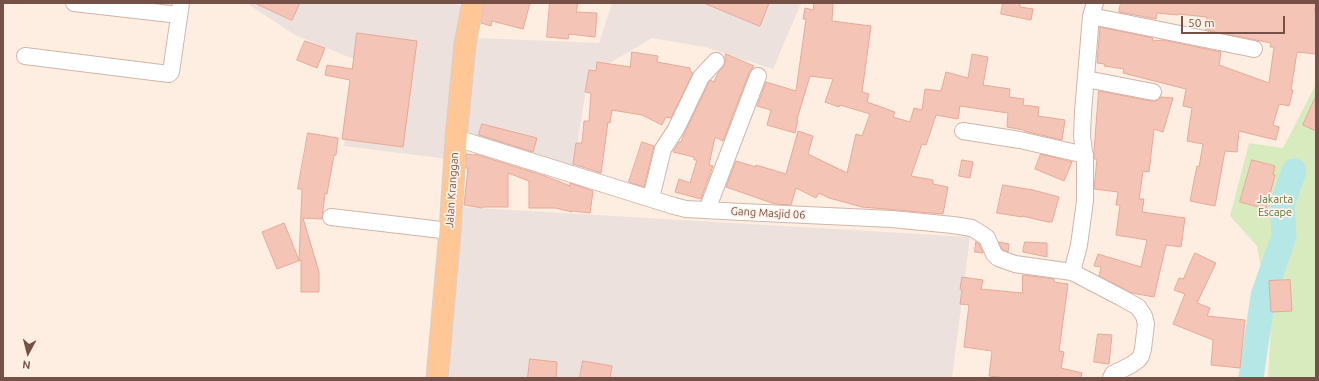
<!DOCTYPE html>
<html>
<head>
<meta charset="utf-8">
<style>
  body { margin:0 }
  #map { position:relative; width:1319px; height:381px; overflow:hidden; background:#fdeee1; font-family:Ubuntu,sans-serif }
  canvas { display:block }
  .frame { position:absolute; inset:0; border:4px solid #755047; pointer-events:none }
  .north { position:absolute; left:8px; top:333px; width:40px; height:40px; -webkit-text-stroke:3px #fff2e8; paint-order:stroke; rotate:187deg; font-size:11px; font-weight:700; line-height:16px; text-align:center; color:#755047 }
  .north::after { content:''; display:block; margin:auto; width:14px; height:18px; background:#755047; clip-path:polygon(50% 0,100% 100%,50% 72%,0 100%) }
  .scale { position:absolute; left:1181px; top:16px; width:104px; height:18px; box-sizing:border-box; border:2px solid #755047; border-top:0; padding-left:5px; font-size:12px; line-height:14px; white-space:nowrap; color:#755047; -webkit-text-stroke:3px #fff2e8; paint-order:stroke }
</style>
</head>
<body>
<div id="map">
<canvas width="1319" height="381"></canvas>
<div class="frame"></div>
<div class="north">N</div>
<div class="scale">50 m</div>
</div>
<script>
const ctx = document.querySelector('canvas').getContext('2d');
ctx.lineJoin = 'round';
function paint(path, color) {
  ctx.fillStyle = color;
  ctx.fill(path, 'evenodd');
}
function trace(path, color, width, dash) {
  ctx.strokeStyle = color;
  ctx.lineWidth = width;
  ctx.lineCap = dash ? 'butt' : 'round';
  ctx.setLineDash(dash || []);
  ctx.stroke(path);
}
function label(font, color, halo, rows, align = 'center') {
  ctx.font = font + ' Ubuntu,sans-serif';
  ctx.lineWidth = 3.5;
  ctx.setLineDash([]);
  ctx.textBaseline = 'middle';
  ctx.strokeStyle = halo;
  ctx.fillStyle = color;
  for (const [text, x, y, turn = 0] of rows) {
    ctx.save();
    ctx.translate(x, y);
    ctx.rotate((+turn || 0) * Math.PI / 180);
    ctx.textAlign = isNaN(turn) ? turn : align;
    if (halo) ctx.strokeText(text, 0, 0);
    ctx.fillText(text, 0, 0);
    ctx.restore();
  }
}
paint(new Path2D(`
  M246 3H447L480 8 477 38 599 43 612 3H801L773 69 705 47 652 38 588 76 572 178 465 143 464 161 344 146 356 60 295 35Z
  M461 207 970 237 952 378H441Z`), '#ece1dc');
paint(new Path2D(`
  M1316 84V378H1268L1271 326 1257 246 1230 216 1249 143 1283 148Z`), '#d8ebbf');
trace(new Path2D(`
  M1251 378 1263 296 1284 236 1282 205 1294 171`), '#b5e7e6', 25);
const building = new Path2D(`
  M255 3H300L292 20Z
  M485 3H530L523 29 492 21 491 26 481 23Z
  M550 3H578L576 12 597 13 595 37 569 34 568 39 547 37Z
  M704 3H769L760 26Z
  M814 3H833L832 21 871 26 862 92 869 94 867 102 895 112 893 117 910 122 914 108 922 110 925 89 941 91 946 72 968 78 972 54 988 57 983 85 1010 89 1009 97 1024 99 1023 105 1039 107 1038 116 1065 120 1062 140 1024 131V130L1007 127 1008 113 960 106 958 119 936 115 926 145 922 144 911 176 933 180V184L948 187 943 214 862 207 829 198 819 193 816 198 796 188 791 205 775 204 726 187 736 161 756 167V165L786 174 798 131 813 136 808 154 847 173 856 134 862 136 870 114 840 105 839 107 825 102 833 79 810 76 797 119 798 120 795 133 767 125 771 110 757 106 766 82 796 91 806 19H803L805 8 813 10Z
  M1003 3H1020V7L1033 9 1031 20 1001 14Z
  M1121 3H1316L1314 12 1316 13V54L1297 52 1291 90H1293L1289 106 1279 104 1273 125 1279 127 1276 140 1239 131 1237 152 1225 151 1215 206 1190 201 1197 166 1199 167 1203 144 1187 141 1192 108 1183 106 1186 89 1123 73 1124 69 1104 66 1105 64 1097 63 1100 27 1153 38 1152 41 1163 40 1221 52 1219 65 1269 83 1274 47H1270L1271 43 1206 30 1207 17 1178 14V15L1157 13 1156 19 1119 12Z
  M357 33 417 41 403 147 342 139 350 80 325 75 327 65 352 69Z
  M305 41 325 48 317 68 297 60Z
  M632 52 658 56 657 62 690 68V71L693 73 671 118 666 117 662 125 642 115 612 110 610 123 608 122 601 173 573 164 576 143H582L584 121H589L591 93 585 92 589 70 596 71 597 62 630 67Z
  M726 54 754 66 749 73 723 141 715 137 709 165 713 166 701 199 675 192 679 179 690 183 697 160H694V157L673 152 679 142H681L684 134 709 82 711 80 714 82 718 73 723 67 725 63V57Z
  M1099 91 1151 101H1156L1161 97 1173 98 1163 132 1154 129 1149 172 1143 171 1139 199H1144L1142 212 1185 218 1181 247 1166 245 1154 297 1132 293 1099 276 1101 267 1094 266 1098 254 1141 267 1147 240 1116 235 1120 205H1116L1118 192 1094 189 1097 159H1094V152Z
  M1316 96V131L1303 125Z
  M482 124 537 138 533 152 479 135Z
  M308 133 338 138 336 155H334L327 194 325 193 322 219 303 218 319 272V292H301V260L277 269 262 232 284 223 299 260 302 189H298Z
  M642 142 654 146 644 187 629 182Z
  M467 154 474 155 475 154 545 176 570 186V183L593 191 590 213 573 211 572 212 555 208H529V181L508 173V207H483L482 208 464 205 468 168H466Z
  M1041 154 1072 162 1064 181 1035 169Z
  M962 160 973 162 970 178 959 176Z
  M1252 160 1275 166 1273 175H1275L1266 209 1240 202Z
  M1003 185 1033 190 1059 197 1052 222H1048L1022 216V217L997 213Z
  M976 242 979 244 983 253 975 252Z
  M999 242 1009 244 1008 252 1002 249Z
  M1025 242 1047 243V257L1023 252Z
  M1195 253 1216 263 1197 303 1210 308 1207 316 1245 320 1240 368 1211 365 1213 340 1173 324 1185 294 1174 290 1179 278 1183 279Z
  M1023 275 1054 279V282L1068 284 1059 351 1064 352 1061 368 1082 373 1081 378H1007L989 376 992 351 964 347 969 305 960 304 962 290 960 289 962 277 983 280 981 289 1022 293Z
  M1290 280 1292 311 1271 312 1269 281Z
  M1098 334 1112 335 1109 364 1094 362Z
  M530 359 557 362 556 378H528Z
  M583 361 612 366 610 378H580Z`);
paint(building, '#f4c5b7');
trace(building, '#e7a897', 1);
const minor = new Path2D(`
  M74 3 179 15
  M1091 16 1254 49
  M25 56 169 74 171 72 181 3
  M1086 79 1153 92
  M963 131 1020 140 1085 155
  M456 138 674 206 686 209 742 212 892 219 953 225 972 228 983 235 987 238 994 254 998 258 1015 264 1072 272 1120 297 1138 307 1144 316 1146 324 1143 349 1141 356 1138 360 1131 365 1113 374 1111 378
  M651 198 663 149 676 129 701 77 716 61
  M707 210 758 76
  M331 217 450 231
  M1072 272 1079 245 1085 201V160L1082 136 1083 112 1091 16 1095 3`);
const major = new Path2D(`
  M437 378 450 231 456 138 465 44 473 3`);
trace(minor, '#d1b5aa', 18);
trace(major, '#d8cecb', 23);
trace(minor, '#fff', 16);
trace(major, '#ffc796', 21);
label('11px', '#755047', '#fff2e8', [
  ["Jalan Kranggan",452,190,-86],
  ["Gang Masjid 06",768,213,3]
]);
label('11px', '#57763c', '#fff2e8', [
  ["Jakarta",1275,199],
  ["Escape",1275,212]
]);
</script>
</body>
</html>
